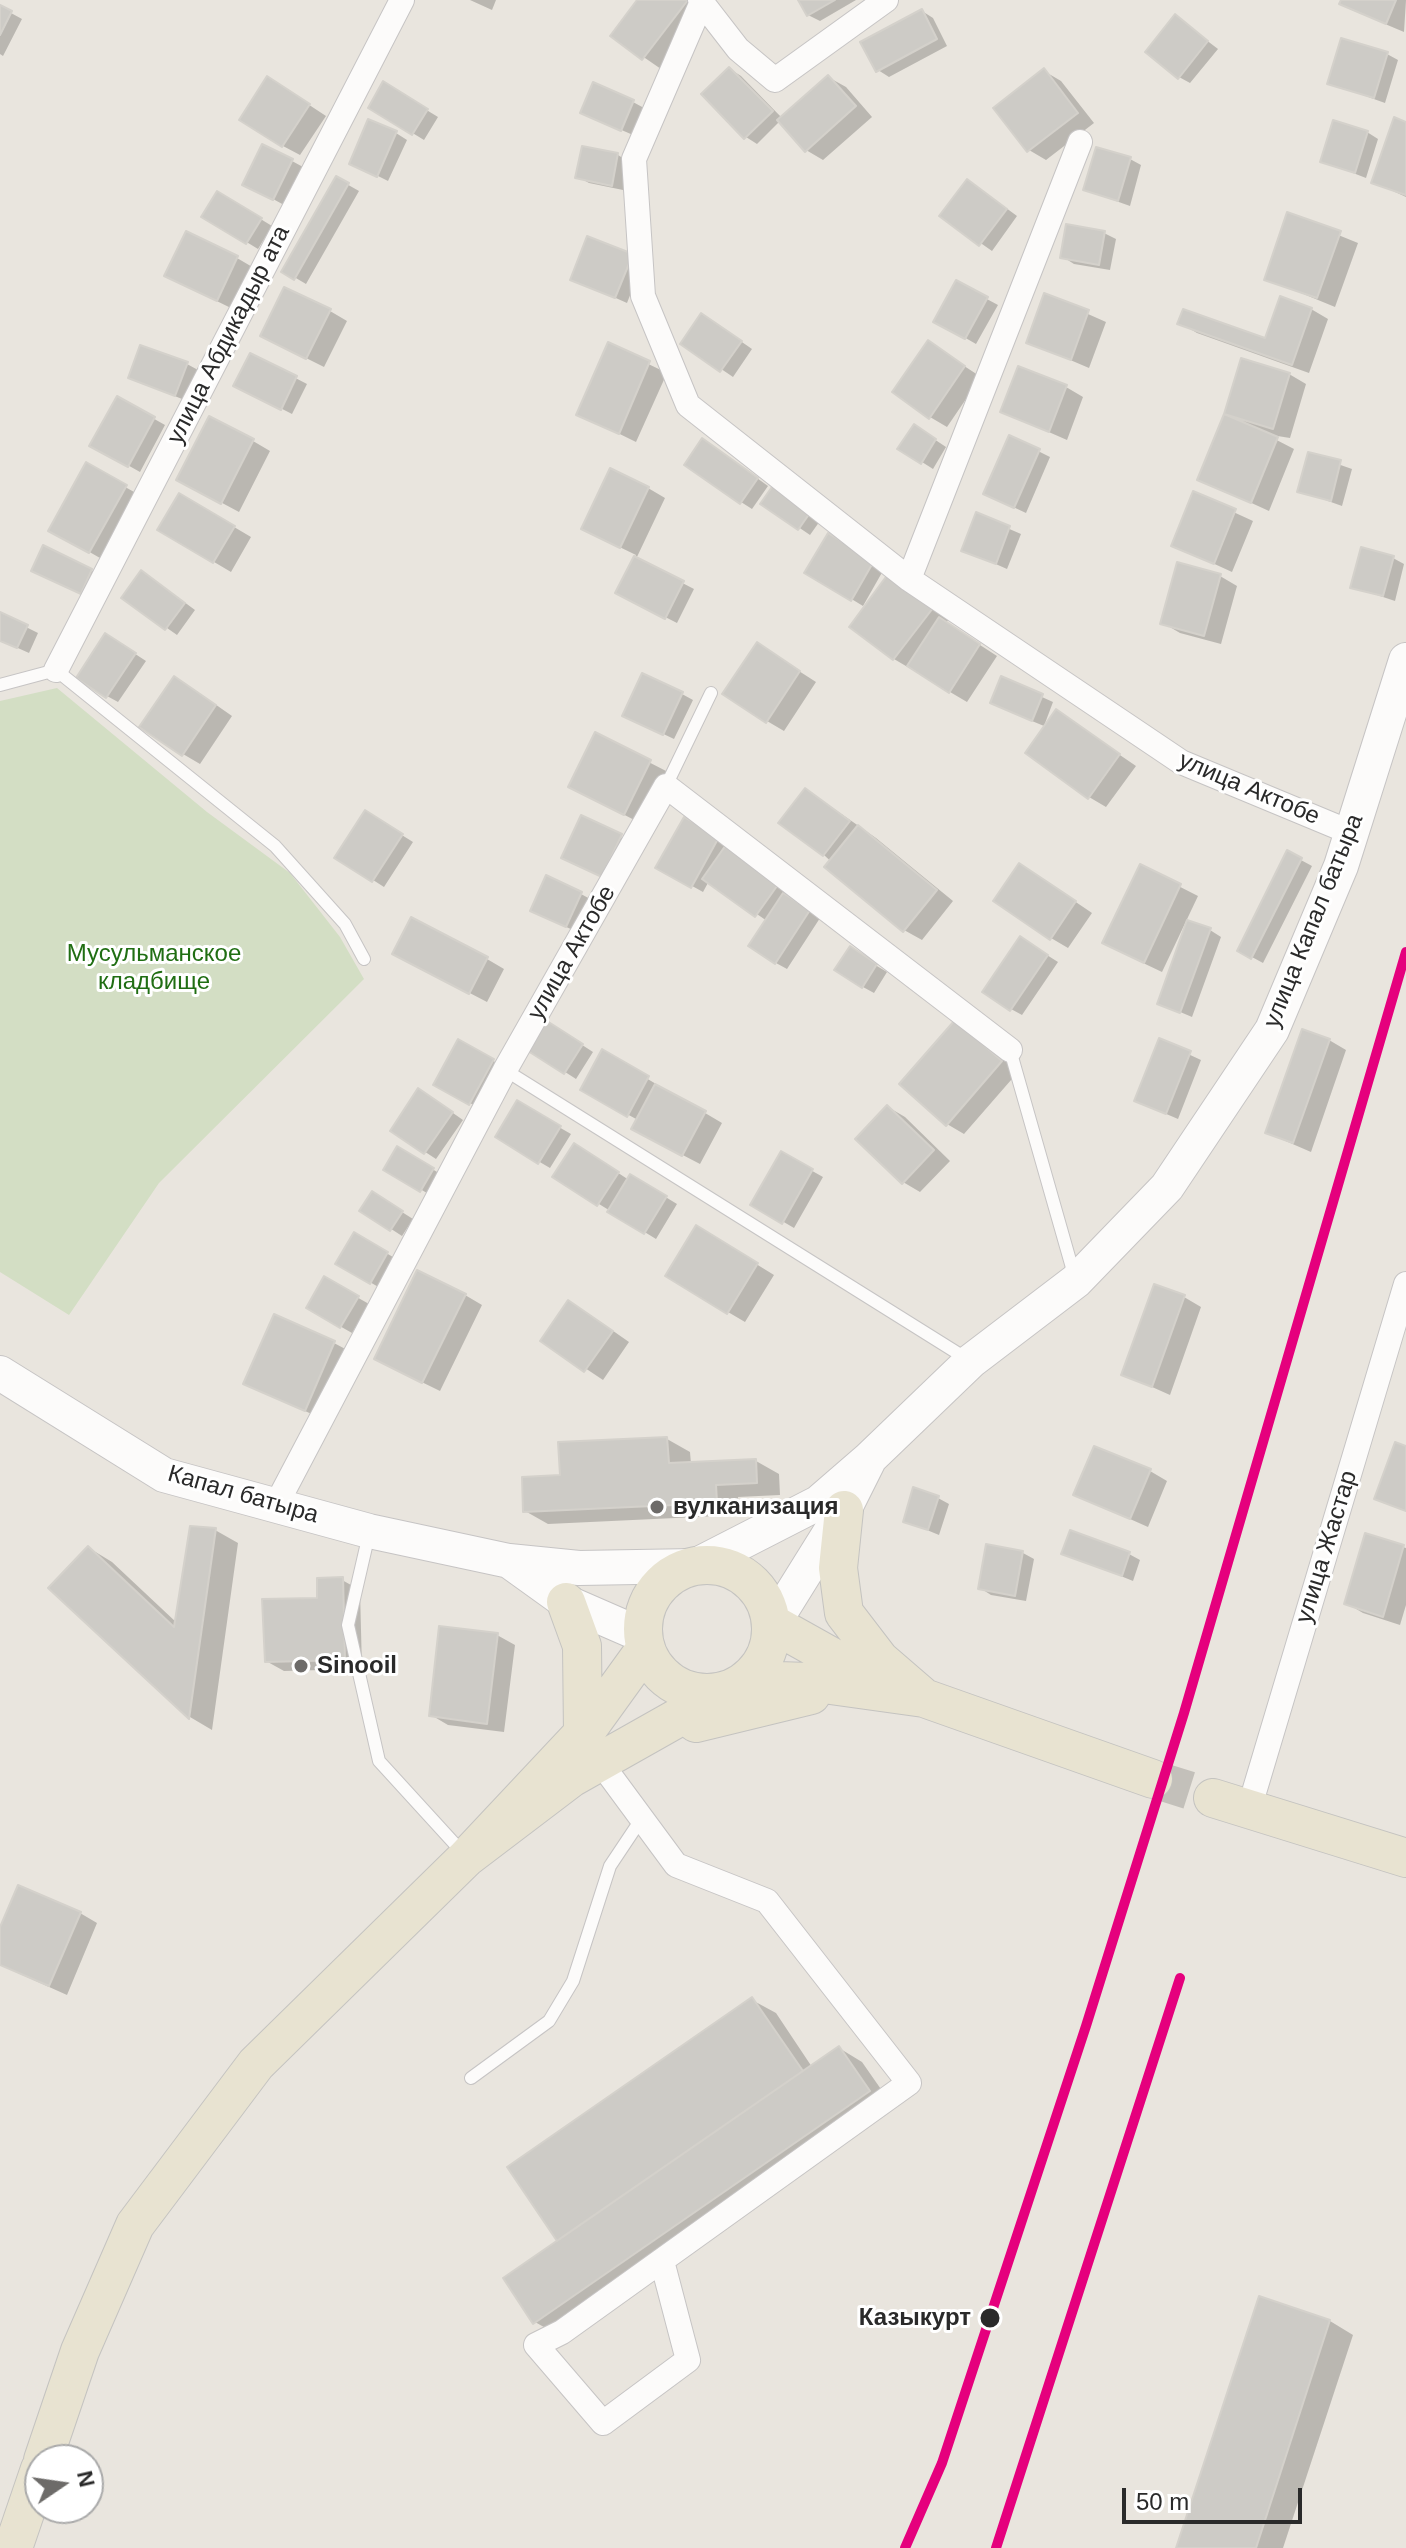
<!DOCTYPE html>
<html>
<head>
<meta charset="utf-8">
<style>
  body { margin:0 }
  #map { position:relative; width:1406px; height:2548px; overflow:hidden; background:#e9e5de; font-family:Helvetica,sans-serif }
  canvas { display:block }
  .north { position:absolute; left:24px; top:2444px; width:80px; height:80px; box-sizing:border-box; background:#fff; border:2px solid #aaa; border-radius:50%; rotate:77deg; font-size:22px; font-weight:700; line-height:32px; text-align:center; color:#2a2a2a }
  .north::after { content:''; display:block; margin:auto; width:28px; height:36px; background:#6d6b69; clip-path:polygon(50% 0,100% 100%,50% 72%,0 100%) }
  .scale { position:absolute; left:1122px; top:2488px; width:180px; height:36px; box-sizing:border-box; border:4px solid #2a2a2a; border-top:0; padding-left:10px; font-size:24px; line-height:28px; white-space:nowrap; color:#2a2a2a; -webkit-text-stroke:6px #fff; paint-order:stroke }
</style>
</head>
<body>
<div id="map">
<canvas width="1406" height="2548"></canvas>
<div class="north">N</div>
<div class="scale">50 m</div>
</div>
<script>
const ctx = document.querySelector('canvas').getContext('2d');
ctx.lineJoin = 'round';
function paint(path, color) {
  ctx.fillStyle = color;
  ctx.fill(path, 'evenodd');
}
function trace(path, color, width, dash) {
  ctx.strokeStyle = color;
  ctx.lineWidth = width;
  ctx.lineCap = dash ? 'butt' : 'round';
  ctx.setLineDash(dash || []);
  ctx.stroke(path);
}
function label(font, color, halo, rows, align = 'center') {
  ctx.font = font + ' Helvetica,sans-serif';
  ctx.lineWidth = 6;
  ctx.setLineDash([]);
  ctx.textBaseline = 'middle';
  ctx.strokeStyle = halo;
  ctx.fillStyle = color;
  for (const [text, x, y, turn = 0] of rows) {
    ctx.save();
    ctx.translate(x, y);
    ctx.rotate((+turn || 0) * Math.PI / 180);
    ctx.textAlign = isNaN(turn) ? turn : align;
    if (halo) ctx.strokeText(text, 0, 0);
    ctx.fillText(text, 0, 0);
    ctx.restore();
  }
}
paint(new Path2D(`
  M57 688 207 812 290 873 340 937 364 979 159 1183 69 1315 0 1272V701Z`), '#d3dec4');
paint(new Path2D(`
  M470 0H496L492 10Z
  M640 0H691L661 69 613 36Z
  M800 0H856L820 21 808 15Z
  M1343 0H1406L1404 32 1359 13 1342 3Z
  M0 7 22 19 3 56 0 54Z
  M922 11 933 18 947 46 889 77 878 70Z
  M1176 17 1218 49 1190 83 1179 77Z
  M1387 54 1398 60 1385 103 1329 83Z
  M730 69 741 76 782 118 828 77 846 87 872 117 823 160 806 150 780 121 757 144 746 137Z
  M1044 71 1061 81 1094 123 1046 160 1029 150Z
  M384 84 438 117 424 140 370 107Z
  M285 89 326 116 300 155 283 146Z
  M633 102 644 108 633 135 594 118Z
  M1406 124V197L1373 182Z
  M1367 132 1378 139 1366 178 1322 161Z
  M396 133 407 140 388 181 360 167Z
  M584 148 618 155 629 162 623 190 589 183 578 177Z
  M1130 159 1141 165 1130 206 1085 190Z
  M292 161 303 167 284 205 253 188Z
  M336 178 359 191 306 284 284 271Z
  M979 188 1017 216 992 251 942 216Z
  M218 193 272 226 258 249 204 216Z
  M1289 215 1358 243 1335 307 1267 279Z
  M1104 233 1116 239 1110 270 1074 264 1063 257Z
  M588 239 643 262 627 303 573 279Z
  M237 258 254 268 235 310 184 285Z
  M957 283 998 305 976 344 936 321Z
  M1045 295 1106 322 1089 368 1028 342Z
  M1311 309 1328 319 1309 373 1197 333 1180 323 1266 341Z
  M330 311 347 321 324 367 280 345Z
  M713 322 752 349 733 377 683 343Z
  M929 343 981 377 947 427 930 417Z
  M609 345 667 373 636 442 579 414Z
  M251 355 307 384 292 414 247 391Z
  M1242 360 1289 374 1306 384 1290 438 1265 434 1294 449 1269 511 1199 479 1226 415Z
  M187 364 198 370 187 401 130 378Z
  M1066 387 1083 397 1067 440 1003 412Z
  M117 398 165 425 140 472 92 445Z
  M925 433 946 447 933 469 922 462Z
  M1010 437 1050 457 1026 513 996 499Z
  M253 441 270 451 239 512 196 489Z
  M714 447 768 486 752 509 741 502Z
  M1309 454 1352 469 1342 506 1300 491Z
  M86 465 143 497 107 562 51 530Z
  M648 488 665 498 636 559 694 589 677 623 618 593 636 555 601 538Z
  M1194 494 1253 521 1232 572 1173 545Z
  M180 495 251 537 231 572 160 530Z
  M763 503 822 518 810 535Z
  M977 515 1021 534 1007 569 964 550Z
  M829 536 884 569 863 606 807 572Z
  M1393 558 1404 564 1395 601 1353 587Z
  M91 570 102 577 92 599 45 576Z
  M1220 576 1237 586 1221 644 1180 633 1163 623Z
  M889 577 949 619 946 623 997 656 967 702 894 659 852 626Z
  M153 579 195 610 177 635 123 597Z
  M0 614 38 633 29 653 0 640Z
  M117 642 146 661 118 702 107 696Z
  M774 655 816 682 784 731 767 721Z
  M1002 679 1053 702 1044 726 1003 709Z
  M192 688 232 716 200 764 183 754Z
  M682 694 693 700 674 739 636 721Z
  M1057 712 1136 766 1106 807 1089 797Z
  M596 735 668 772 642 824 588 796Z
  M817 797 876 838 953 901 922 940 904 930 824 855Z
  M582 818 632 843 613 882Z
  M376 819 413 842 384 887 337 857Z
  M684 820 798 890 791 900 820 918 787 969 776 963 767 921 709 881 703 892 658 867Z
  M1288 853 1312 866 1263 963 1239 950Z
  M1141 867 1198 896 1162 972 1122 953Z
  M1036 875 1092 913 1068 948 1051 938Z
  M581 894 592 900 577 932 543 916Z
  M1210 930 1221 937 1192 1017 1159 1003Z
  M1031 945 1058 962 1022 1015 1011 1009Z
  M860 956 887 972 874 993 863 987Z
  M487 959 504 969 487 1002 412 963Z
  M559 1030 593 1052 576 1079 531 1050Z
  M973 1032 1018 1072 964 1134 947 1124Z
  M1329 1040 1346 1050 1311 1152 1267 1133Z
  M458 1041 504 1067 481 1109 435 1084Z
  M1160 1041 1201 1060 1178 1119 1136 1101Z
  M602 1052 722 1123 700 1164 650 1138 638 1120 582 1090Z
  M430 1097 463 1120 436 1159 393 1131Z
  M517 1103 571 1134 550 1168 497 1137Z
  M888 1107 905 1117 950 1161 920 1192 903 1182Z
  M398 1149 444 1176 432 1196 386 1169Z
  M586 1152 629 1180 631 1176 677 1204 656 1239 555 1177Z
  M782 1154 823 1177 794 1228 753 1204Z
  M383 1200 413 1219 402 1236 362 1210Z
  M354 1234 398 1260 382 1289 338 1264Z
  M714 1238 774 1275 745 1322 728 1312Z
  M325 1279 369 1304 352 1333 308 1308Z
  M465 1295 482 1305 440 1391 393 1368Z
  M1184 1297 1201 1307 1170 1395 1123 1374Z
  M586 1312 629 1342 603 1380 543 1340Z
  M334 1343 351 1352 322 1419 246 1383Z
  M667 1439 690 1452 691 1464 756 1461 779 1474 780 1495 738 1497 739 1515 548 1524 525 1511 562 1477Z
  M1150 1471 1167 1481 1148 1527 1076 1495Z
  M938 1498 949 1504 939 1535 905 1521Z
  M215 1530 238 1543 212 1730 190 1717 51 1588 89 1548 112 1562 177 1623Z
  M1367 1536 1406 1548V1605L1400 1625 1363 1613 1346 1603Z
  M988 1546 1023 1553 1034 1559 1026 1601 991 1595 980 1588Z
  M1064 1553 1129 1554 1140 1560 1133 1581Z
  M342 1580 360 1590 362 1669 284 1671 266 1661 319 1600Z
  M497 1635 515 1645 504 1732 448 1725 431 1715Z
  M80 1913 97 1923 67 1995 0 1965V1932Z
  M752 2000 776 2013 812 2067 839 2048 862 2062 892 2105 558 2335 535 2322 560 2241Z
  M1260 2298 1330 2321 1353 2335 1283 2548H1179Z`), '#0003');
const building = new Path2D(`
  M637 0H688L642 60 610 36Z
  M798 0H835L807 16Z
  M1341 0H1396L1386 24 1339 4Z
  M0 5 12 11 0 35Z
  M922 9 937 39 876 72 860 42Z
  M1175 14 1208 41 1178 79 1145 52Z
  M1341 38 1388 52 1374 98 1327 84Z
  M729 67 773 111 744 139 701 94Z
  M1044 68 1078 113 1027 152 993 108Z
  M828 75 856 106 805 152 777 120Z
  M267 76 310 104 282 147 239 120Z
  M383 81 428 109 412 135 368 108Z
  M593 82 634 100 621 131 580 113Z
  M1394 117 1406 122V195L1371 183Z
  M368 119 397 131 377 177 349 164Z
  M1333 120 1368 131 1355 173 1320 162Z
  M262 144 293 159 273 200 242 185Z
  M582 146 618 153 612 186 575 178Z
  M1096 147 1131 157 1118 201 1083 190Z
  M336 176 349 183 294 280 281 272Z
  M967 179 1007 209 979 246 939 216Z
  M217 191 262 218 246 244 201 217Z
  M1287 212 1341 231 1317 298 1264 280Z
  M1066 224 1105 231 1099 265 1060 258Z
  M186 231 238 256 217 301 164 276Z
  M587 236 633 254 615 298 570 280Z
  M956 280 988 297 965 339 933 322Z
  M284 287 331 309 306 359 260 336Z
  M1044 293 1089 310 1071 360 1026 343Z
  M1280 296 1312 308 1292 365 1177 324 1183 309 1265 338Z
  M701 313 742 341 720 372 680 344Z
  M928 340 965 366 929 419 892 392Z
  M608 342 650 361 619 434 576 415Z
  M140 345 188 362 175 396 128 378Z
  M250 353 297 376 281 410 233 386Z
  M1241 358 1290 373 1273 429 1224 414Z
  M1018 366 1067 385 1049 432 1000 412Z
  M117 396 155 417 128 467 89 446Z
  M1224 414 1278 437 1251 503 1197 480Z
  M209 416 254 439 221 504 176 480Z
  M914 424 936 439 921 464 897 449Z
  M1009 435 1040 449 1014 508 983 494Z
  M702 438 758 478 740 504 684 465Z
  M1308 452 1341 460 1331 501 1297 492Z
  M86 462 127 485 89 553 48 531Z
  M610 468 649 487 620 548 581 529Z
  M774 484 812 510 798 530 760 504Z
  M1193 491 1236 509 1214 564 1171 546Z
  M179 493 235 526 213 563 157 530Z
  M976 512 1010 526 996 564 961 551Z
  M828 533 874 561 851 601 804 573Z
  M43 545 92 569 81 594 31 571Z
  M1361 547 1394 556 1383 596 1350 588Z
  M634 556 684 581 665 619 615 593Z
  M1177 562 1221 574 1204 636 1160 624Z
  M141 570 185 603 165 630 121 598Z
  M888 574 933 608 893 660 849 627Z
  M0 612 28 625 17 648 0 641Z
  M939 617 980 644 949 693 907 666Z
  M105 633 136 653 106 698 76 678Z
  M757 642 800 671 766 723 722 694Z
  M642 673 683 692 663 735 622 716Z
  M174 676 216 705 182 756 139 727Z
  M1001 676 1043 694 1032 721 990 703Z
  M1056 709 1120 754 1088 799 1025 753Z
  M595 732 651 760 624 815 568 787Z
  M805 788 850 821 823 856 778 823Z
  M365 810 403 834 372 882 334 858Z
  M581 815 622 834 602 877 561 858Z
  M684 817 719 837 691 888 655 868Z
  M858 825 937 890 903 932 824 867Z
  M728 842 782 879 755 917 702 879Z
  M1287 850 1302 858 1251 959 1237 951Z
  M1019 863 1076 901 1050 940 993 901Z
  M1140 864 1181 884 1144 963 1102 943Z
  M546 875 582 892 566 927 530 911Z
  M783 893 810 910 775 964 748 946Z
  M411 917 488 957 469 994 392 954Z
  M1187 920 1211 928 1180 1013 1157 1004Z
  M1020 936 1048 955 1010 1011 982 992Z
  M850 946 877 964 862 988 834 970Z
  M955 1020 1002 1061 946 1126 899 1084Z
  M547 1021 583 1044 564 1074 528 1051Z
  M1302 1029 1330 1039 1293 1143 1265 1133Z
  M1159 1038 1191 1051 1166 1114 1134 1101Z
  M458 1039 494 1059 469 1105 433 1085Z
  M602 1049 649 1076 627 1117 580 1090Z
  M655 1084 706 1111 682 1156 631 1129Z
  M418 1088 453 1112 424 1154 390 1131Z
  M517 1100 561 1126 538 1164 495 1137Z
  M887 1105 934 1150 902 1184 855 1139Z
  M574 1143 619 1172 597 1206 552 1177Z
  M397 1146 434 1168 420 1192 383 1170Z
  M781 1151 813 1169 782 1224 750 1205Z
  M630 1174 667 1196 644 1234 607 1212Z
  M372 1191 403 1211 390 1231 359 1211Z
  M696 1225 758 1263 727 1314 665 1276Z
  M354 1232 388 1252 370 1284 335 1264Z
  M417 1270 466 1294 422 1383 374 1359Z
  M324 1276 359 1296 340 1328 306 1308Z
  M1154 1284 1185 1295 1152 1387 1121 1375Z
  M568 1300 613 1331 584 1372 540 1341Z
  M274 1314 335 1341 305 1411 243 1384Z
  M667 1437 669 1463 756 1459 757 1483 716 1485 717 1503 523 1512 522 1477 560 1475 558 1442Z
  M1395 1442 1406 1446V1511L1374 1499Z
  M1094 1446 1151 1469 1130 1519 1073 1495Z
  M913 1487 939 1496 928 1530 903 1522Z
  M190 1526 216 1528 189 1719 48 1588 88 1546 174 1627Z
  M1070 1530 1130 1552 1122 1576 1061 1554Z
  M1365 1533 1404 1545 1383 1617 1344 1604Z
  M986 1544 1023 1551 1015 1596 978 1589Z
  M343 1577 345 1660 265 1662 262 1599 317 1598V1578Z
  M439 1626 498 1633 487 1724 429 1716Z
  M18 1885 81 1912 49 1986 0 1965V1927Z
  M752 1997 803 2071 557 2241 507 2167Z
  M839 2046 870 2091 533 2324 503 2278Z
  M1259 2296 1330 2320 1256 2548H1176Z`);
paint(building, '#cdcbc6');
trace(building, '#d4d1cb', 2);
trace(new Path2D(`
  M1153 1779 1213 1798`), '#c3c0ba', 38, [38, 19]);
const lane = new Path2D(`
  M0 685 56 670 275 846 345 924 364 959
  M666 786 711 693
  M1010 1050 1075 1278
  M505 1070 967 1359
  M369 1534 348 1625 379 1761 463 1853
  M471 2078 549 2021 573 1981 610 1866 642 1818`);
const street = new Path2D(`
  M700 0 738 49 775 80 886 0
  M701 4 634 159 643 296 688 405 909 579 1181 762 1352 833
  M909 579 1080 142
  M56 670 402 0
  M276 1505 505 1070 666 786 1010 1050
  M600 1762 676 1865 767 1901 909 2083 562 2332 536 2345 603 2423 688 2360 662 2261
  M1249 1809 1406 1284`);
const secondary = new Path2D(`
  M0 1373 164 1475 369 1531 509 1561
  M870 1458 971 1361 1076 1281 1167 1187 1272 1030 1341 866 1406 660
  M644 1636 566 1602 509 1561 579 1568 695 1566 818 1503 870 1458 844 1510 773 1624`);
const primary = new Path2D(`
  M844 1510 838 1568 844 1613 880 1660 924 1698 1153 1779
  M643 1629a64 64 0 1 1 128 0a64 64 0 1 1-128 0Z
  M566 1602 582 1646 583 1734
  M646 1648 589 1727 467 1857 571 1778 727 1690
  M746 1680 809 1682 924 1698 841 1662 773 1624
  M696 1723 811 1695
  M1213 1798 1406 1858
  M43 2460 80 2351 135 2225 256 2064 467 1857
  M13 2548 40 2469`);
trace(lane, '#c6c4c4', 14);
trace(street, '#c6c4c4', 26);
trace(secondary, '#c6c4c4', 36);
trace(primary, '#c4c3c0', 40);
trace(lane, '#fcfbfa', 12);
trace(street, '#fcfbfa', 24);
trace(secondary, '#fcfbfa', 34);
trace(primary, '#e8e3d1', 38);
trace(new Path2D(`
  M905 2548 942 2463 1086 2026 1184 1713 1406 952
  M996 2548 1180 1978`), '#e5007d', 10);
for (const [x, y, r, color] of [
  [657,1507,8,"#6d6b69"],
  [301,1666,8,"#6d6b69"],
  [990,2318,11,"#2a2a2a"]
]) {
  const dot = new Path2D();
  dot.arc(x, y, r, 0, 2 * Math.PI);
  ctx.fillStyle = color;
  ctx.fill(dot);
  trace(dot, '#fff', 3);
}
label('24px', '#2a2a2a', '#fff', [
  ["улица Абдикадыр ата",229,335,-63],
  ["улица Актобе",1249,789,23],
  ["улица Капал батыра",1314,921,-68],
  ["улица Актобе",572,953,-60],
  ["Капал батыра",243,1495,16],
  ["улица Жастар",1327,1547,-73]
]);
label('24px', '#206e13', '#fff', [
  ["Мусульманское",154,954],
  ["кладбище",154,982]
]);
label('bold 24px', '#2a2a2a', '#fff', [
  ["вулканизация",673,1507],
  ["Sinooil",317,1666]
], 'left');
label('bold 24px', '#2a2a2a', '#fff', [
  ["Казыкурт",971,2318]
], 'right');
</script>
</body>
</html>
